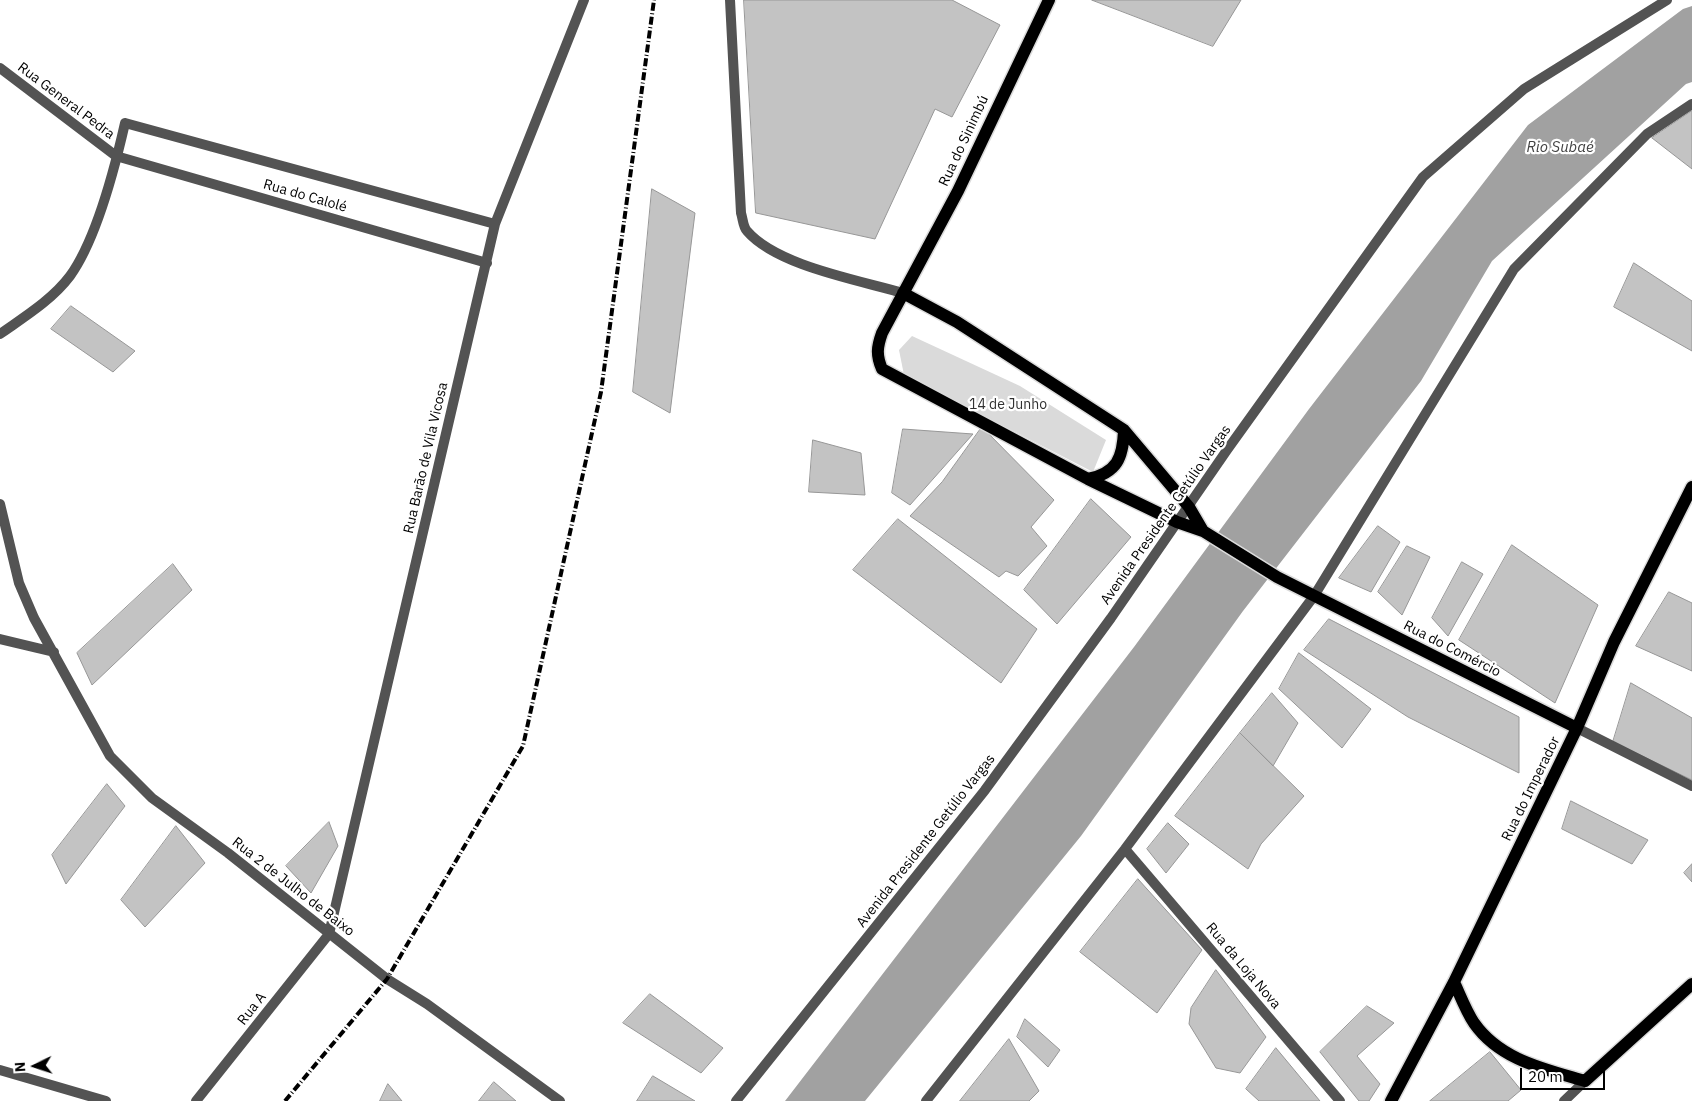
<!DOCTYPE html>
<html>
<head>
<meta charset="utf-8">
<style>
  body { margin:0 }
  #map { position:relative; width:1692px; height:1101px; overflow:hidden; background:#fff; font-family:"IBM Plex Sans",sans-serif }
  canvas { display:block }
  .north { position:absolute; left:10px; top:1041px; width:50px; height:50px; -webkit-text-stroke:4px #fff; paint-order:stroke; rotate:266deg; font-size:14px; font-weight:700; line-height:20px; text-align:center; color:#000 }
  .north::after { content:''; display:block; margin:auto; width:18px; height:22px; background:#000; clip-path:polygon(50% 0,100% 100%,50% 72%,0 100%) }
  .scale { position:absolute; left:1520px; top:1068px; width:85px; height:22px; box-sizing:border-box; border:2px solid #000; border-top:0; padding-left:6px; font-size:15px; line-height:18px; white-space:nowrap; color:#000; -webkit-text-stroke:4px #fff; paint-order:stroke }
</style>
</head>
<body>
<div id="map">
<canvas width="1692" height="1101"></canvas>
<div class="north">N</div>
<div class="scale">20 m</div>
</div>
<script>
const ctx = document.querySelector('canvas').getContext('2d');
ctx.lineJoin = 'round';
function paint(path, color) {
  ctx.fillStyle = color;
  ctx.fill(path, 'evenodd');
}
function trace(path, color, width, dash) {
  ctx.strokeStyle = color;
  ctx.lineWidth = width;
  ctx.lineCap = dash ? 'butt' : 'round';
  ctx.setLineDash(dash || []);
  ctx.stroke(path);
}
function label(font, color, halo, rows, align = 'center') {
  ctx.font = font + ' "IBM Plex Sans",sans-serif';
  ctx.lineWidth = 4.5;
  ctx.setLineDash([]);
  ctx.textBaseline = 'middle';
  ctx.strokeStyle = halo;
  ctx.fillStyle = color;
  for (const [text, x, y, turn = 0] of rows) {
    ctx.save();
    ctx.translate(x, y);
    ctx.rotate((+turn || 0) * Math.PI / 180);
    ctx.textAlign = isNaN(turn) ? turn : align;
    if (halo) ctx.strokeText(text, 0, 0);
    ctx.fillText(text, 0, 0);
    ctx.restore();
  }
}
paint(new Path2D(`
  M912 336 1020 386 1106 440 1093 472 904 375 899 350Z`), '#dadada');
paint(new Path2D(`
  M1692 6V82L1686 84 1492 261 1421 381 1243 611 1081 836 865 1101H785L1134 647 1309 409 1528 125 1683 9Z`), '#a1a1a1');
const building = new Path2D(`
  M744 0H952L1000 25 952 117 935 109 875 239 756 213Z
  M1092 0H1241L1213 46Z
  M1692 111V169L1652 138Z
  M652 189 695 213 670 413 633 392Z
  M1634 263 1692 301V351L1614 307Z
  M71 306 135 351 113 372 51 329Z
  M982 427 1054 500 1031 527 1047 546 1018 576 1006 571 999 577 910 516 942 482Z
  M903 429 973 434 910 505 892 493Z
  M813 440 861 453 865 495 809 492Z
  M1091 499 1131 537 1057 624 1024 590Z
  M898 519 1037 629 1001 683 853 570Z
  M1378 526 1400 542 1371 592 1339 578Z
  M1512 545 1598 605 1555 703 1459 640Z
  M1407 546 1430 557 1402 615 1378 592Z
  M1462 562 1483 574 1448 636 1432 618Z
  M173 564 192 590 92 685 77 653Z
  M1669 592 1692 603V671L1636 646Z
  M1329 619 1519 717V773L1408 717 1304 650Z
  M1299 653 1371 709 1342 748 1279 689Z
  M1631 683 1692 718V780L1613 742Z
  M1272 693 1298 723 1273 766 1240 733Z
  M1240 733 1304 796 1261 844 1248 869 1175 816Z
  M107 784 125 806 66 884 52 855Z
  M1571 801 1648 840 1632 864 1562 829Z
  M329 822 338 846 311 893 286 866Z
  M1168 823 1189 844 1166 873 1147 849Z
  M176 826 205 863 145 927 121 900Z
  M1692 864V882L1684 873Z
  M1138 879 1202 950 1157 1013 1080 952Z
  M1216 970 1266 1037 1240 1073 1216 1068 1189 1024 1191 1008Z
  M650 994 723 1048 701 1073 623 1023Z
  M1367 1006 1394 1023 1357 1056 1380 1084 1369 1101H1359L1320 1052Z
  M1025 1019 1060 1050 1048 1067 1017 1037Z
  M1009 1039 1039 1091 1029 1101H960Z
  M1276 1048 1320 1101H1259L1246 1089Z
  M1490 1052 1521 1090 1508 1101H1430Z
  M653 1076 695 1101H637Z
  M494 1082 516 1101H479Z
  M388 1084 402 1101H380Z`);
paint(building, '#c3c3c3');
trace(building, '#979797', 1);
const primary = new Path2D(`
  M1049 0 958 191 882 333C877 347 876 355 882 369L1088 479 1177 522 1203 531 1277 577 1577 728
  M903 293 957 322 1124 430 1189 507 1203 531
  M1088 479C1117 473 1123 458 1124 430
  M1454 982C1460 995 1466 1011 1474 1023 1500 1060 1544 1069 1585 1081L1692 984
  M1391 1101 1454 982 1577 728 1614 642 1692 487`);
trace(primary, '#dbdbdb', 15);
trace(new Path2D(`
  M730 0 741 213C743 219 743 227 747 231 777 266 859 280 903 293
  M0 68 116 156 487 263
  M0 334C24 317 52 300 70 276 96 240 115 167 125 123L495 224
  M0 504 19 583 34 618 110 756 152 798 228 853 387 979 427 1004 560 1101
  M0 639 54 652
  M1125 849 1340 1101
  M0 1070 106 1101
  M196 1101 329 934 495 224 584 0
  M736 1101 985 790 1111 618 1227 450 1423 177 1524 89 1667 0
  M926 1101 1125 849 1314 596 1514 269 1647 134 1692 104`), '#535353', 10);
trace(new Path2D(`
  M1577 728 1692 786
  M1564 1101 1585 1081`), '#535353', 10);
trace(primary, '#000', 12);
trace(new Path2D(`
  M285 1101 387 979 523 746 601 392 654 0`), '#000', 4, [8, 2.5, 1, 2.5]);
label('14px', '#000', '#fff', [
  ["Rua General Pedra",66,101,37],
  ["Rua do Sinimbú",964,141,-65],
  ["Rua do Calolé",305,196,16],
  ["Rua Barão de Vila Vicosa",426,458,-77],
  ["Avenida Presidente Getúlio Vargas",1166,515,-55],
  ["Rua do Comércio",1452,649,27],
  ["Rua do Imperador",1531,789,-64],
  ["Avenida Presidente Getúlio Vargas",926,841,-52],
  ["Rua 2 de Julho de Baixo",293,887,38],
  ["Rua da Loja Nova",1243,966,50],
  ["Rua A",252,1009,-52]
]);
label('14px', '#313131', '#fff', [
  ["14 de Junho",1008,405]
]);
label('italic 15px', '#424242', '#fff', [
  ["Rio Subaé",1560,148]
]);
</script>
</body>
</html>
